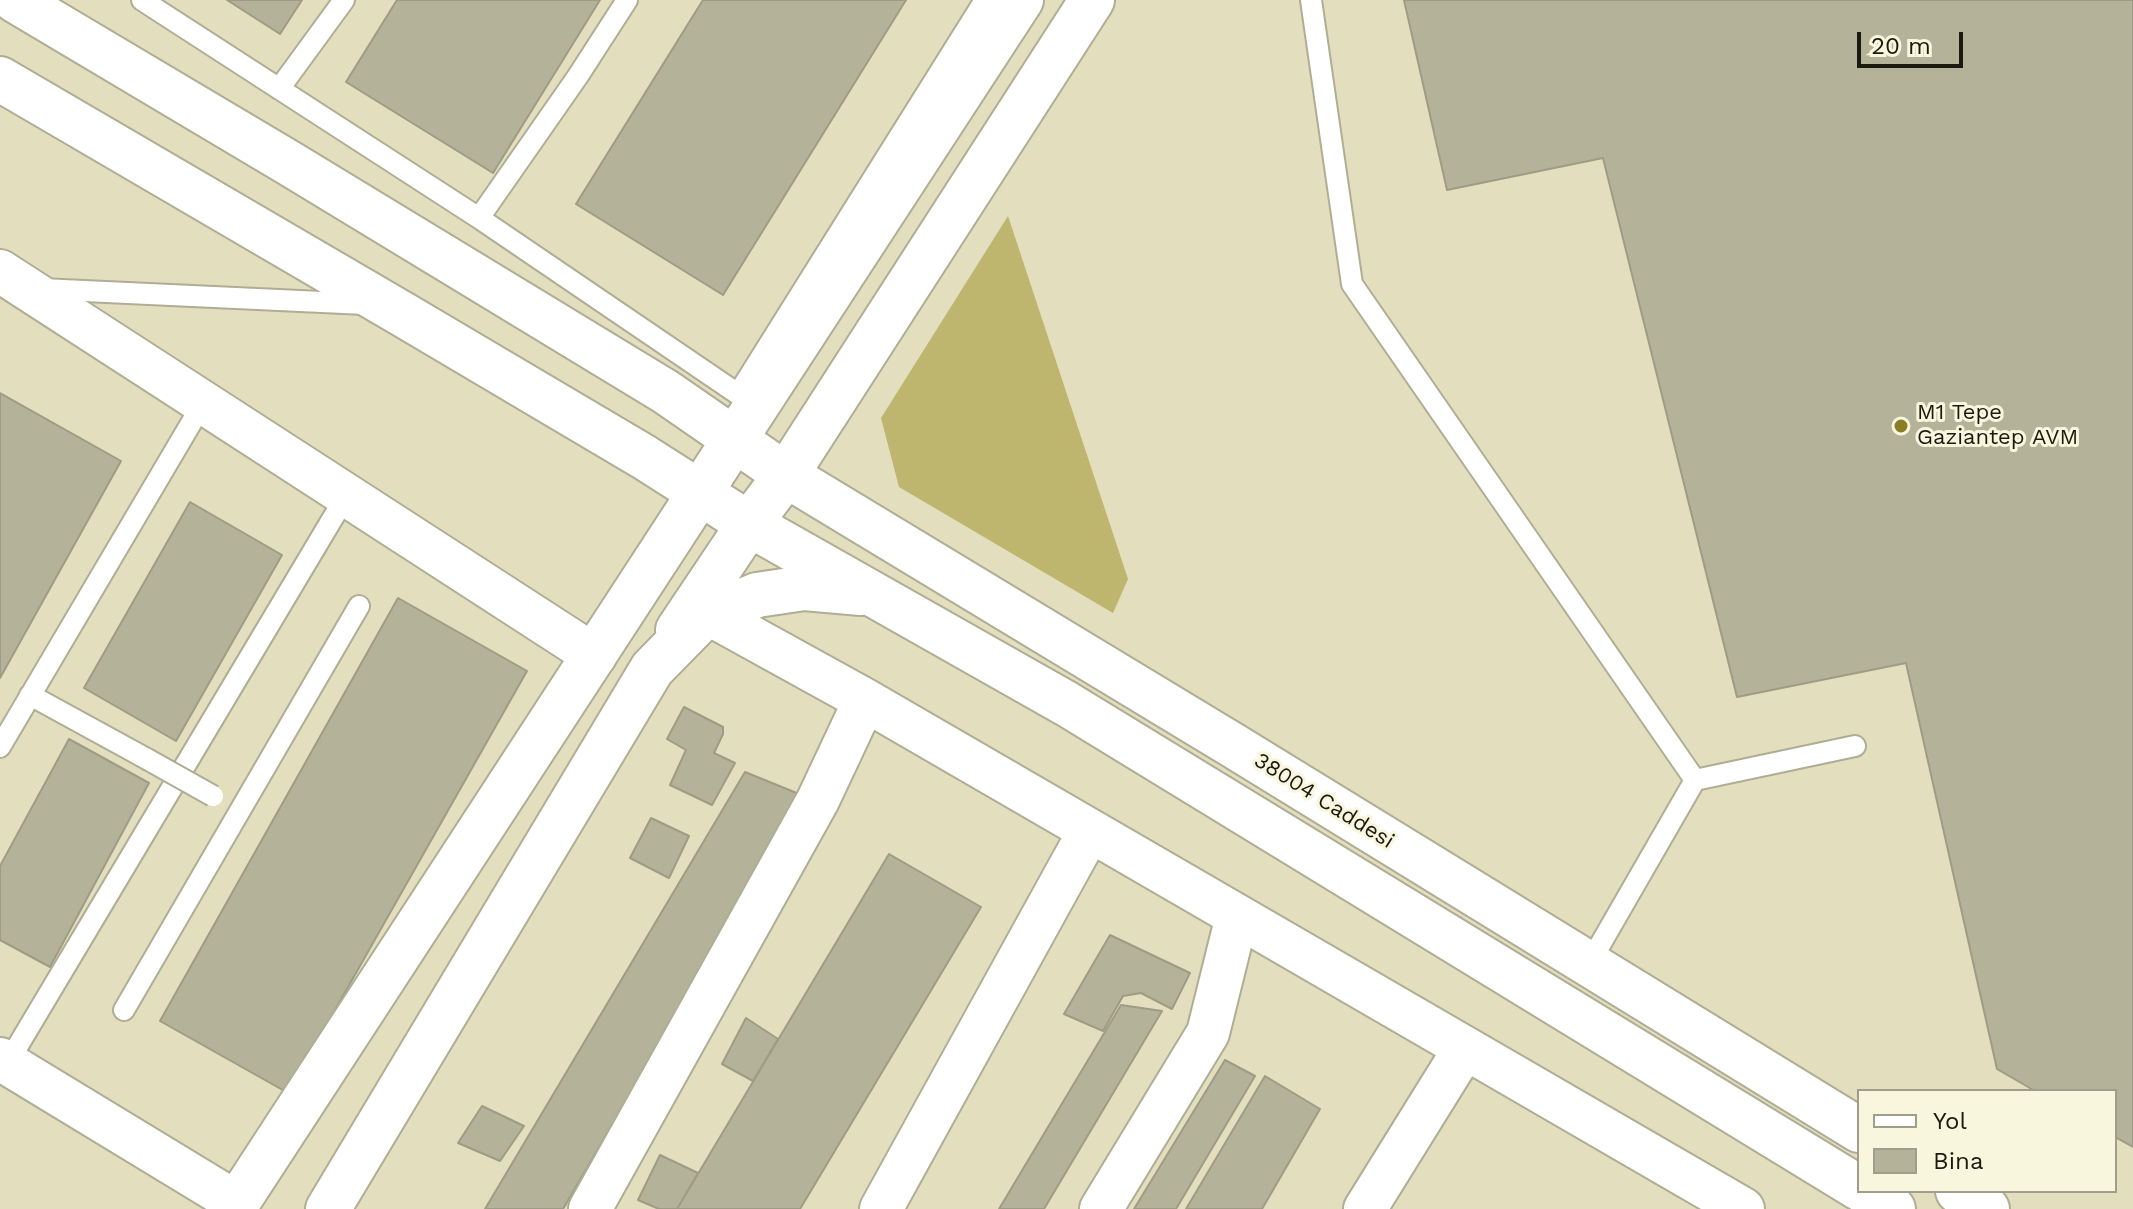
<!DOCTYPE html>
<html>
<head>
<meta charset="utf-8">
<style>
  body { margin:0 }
  #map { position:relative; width:2133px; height:1209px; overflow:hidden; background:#ebe8cf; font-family:"Work Sans",sans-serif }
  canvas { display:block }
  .legend { position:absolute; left:1857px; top:1089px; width:260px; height:104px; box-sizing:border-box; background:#f8f6dc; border:2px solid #a09e8b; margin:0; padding:10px 14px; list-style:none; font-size:24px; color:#1b1a11 }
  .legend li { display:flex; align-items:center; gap:16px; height:40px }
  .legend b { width:40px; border:2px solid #a09e8b }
  .scale { position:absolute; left:1857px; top:32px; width:106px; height:36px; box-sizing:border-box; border:4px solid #1b1a11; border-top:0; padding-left:10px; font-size:24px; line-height:28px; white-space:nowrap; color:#1b1a11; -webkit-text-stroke:6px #f8f6dc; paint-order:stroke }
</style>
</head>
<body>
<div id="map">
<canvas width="2133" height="1209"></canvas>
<ul class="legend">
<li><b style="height:10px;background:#fff"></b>Yol</li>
<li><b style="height:22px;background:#b5b29a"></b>Bina</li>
</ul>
<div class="scale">20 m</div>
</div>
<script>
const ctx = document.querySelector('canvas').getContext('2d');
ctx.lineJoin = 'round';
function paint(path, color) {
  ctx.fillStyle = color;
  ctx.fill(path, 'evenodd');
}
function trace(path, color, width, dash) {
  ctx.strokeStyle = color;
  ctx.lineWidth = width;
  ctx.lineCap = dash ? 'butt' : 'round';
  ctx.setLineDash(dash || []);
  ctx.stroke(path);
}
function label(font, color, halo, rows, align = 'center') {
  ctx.font = font + ' "Work Sans",sans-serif';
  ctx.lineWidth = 6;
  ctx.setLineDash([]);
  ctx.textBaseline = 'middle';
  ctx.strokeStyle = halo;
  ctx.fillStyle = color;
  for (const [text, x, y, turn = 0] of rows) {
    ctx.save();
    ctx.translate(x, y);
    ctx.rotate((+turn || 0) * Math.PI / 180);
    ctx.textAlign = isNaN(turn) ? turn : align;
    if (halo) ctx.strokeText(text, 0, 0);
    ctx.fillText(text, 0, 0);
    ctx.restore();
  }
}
paint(new Path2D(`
  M0 0H2133V1209H0ZM1859 1091H2115V1191H1859Z`), '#e2debe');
paint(new Path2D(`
  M1008 216 1128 579 1113 613 899 487 881 418Z`), '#beb56f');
const building = new Path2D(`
  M227 0H302L280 34Z
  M397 0H600L493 173 346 82Z
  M703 0H906L723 295 576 204Z
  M1404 0H2133V1147L2115 1137V1091H2035L1997 1069 1906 663 1737 697 1603 158 1447 190Z
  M0 393 121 461 0 678Z
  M190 502 282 555 176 741 84 688Z
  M398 598 527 671 288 1093 160 1021Z
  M684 707 723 727V734L714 753 735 763 712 805 670 785 686 750 667 739Z
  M69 739 149 783 50 967 0 940V866Z
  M745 772 804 796 563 1209H485Z
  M651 818 689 836 669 878 630 858Z
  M889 854 981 907 800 1209H677Z
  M1110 935 1190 973 1172 1009 1141 993 1123 996 1103 1031 1064 1014Z
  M1121 1005 1162 1011 1044 1209H999Z
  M746 1018 778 1039 753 1081 722 1064Z
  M1225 1060 1255 1076 1176 1209H1134Z
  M1265 1076 1320 1109 1262 1209H1186Z
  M482 1106 524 1126 500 1161 458 1143Z
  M660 1155 698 1173 677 1209H659L638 1200Z`);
paint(building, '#b5b29a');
trace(building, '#9e9c84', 2);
const lane = new Path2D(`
  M142 0 479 218 738 394 985 0
  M1311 0 1352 284 1695 780
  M279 89 344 0
  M479 218 578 76 627 0
  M41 289 365 304
  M30 695 147 759
  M0 747 203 403
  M1589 964 1695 780 1855 746
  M124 1010 359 606
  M7 1064 346 496`);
const street = new Path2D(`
  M0 271 595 656
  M711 615 865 700 1743 1209
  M0 1059 237 1203
  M590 1209 818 800 865 700
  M881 1209 1089 832
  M1101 1209 1208 1033 1237 916
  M1365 1209 1465 1048`);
const secondary = new Path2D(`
  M15 0 289 163 666 392 786 475 1234 746 1859 1130
  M0 79 404 315 644 457 749 524 1067 704 1859 1188
  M678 630 749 524 786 475 1092 0
  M1864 1191 1893 1209
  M1958 1191 1987 1209
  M233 1209 1021 0
  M328 1209 652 669 701 619 757 595 804 588 861 593`);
trace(lane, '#b0ad95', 24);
trace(street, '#b0ad95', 46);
trace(secondary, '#b0ad95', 48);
trace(lane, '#fff', 20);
trace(street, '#fff', 42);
trace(secondary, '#fff', 44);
const laneBridge = new Path2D(`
  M147 759 213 796`);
trace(laneBridge, '#b0ad95', 24, []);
trace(laneBridge, '#fff', 20);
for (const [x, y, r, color] of [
  [1901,426,8,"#897e25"]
]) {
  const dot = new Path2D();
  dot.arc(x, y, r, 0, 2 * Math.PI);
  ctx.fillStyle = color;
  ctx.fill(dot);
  trace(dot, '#f8f6dc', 3);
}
label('22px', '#1b1a11', '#f8f6dc', [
  ["M1 Tepe",1917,413],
  ["Gaziantep AVM",1917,438]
], 'left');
label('22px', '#1b1a11', '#f8f6dc', [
  ["38004 Caddesi",1324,801,32]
]);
</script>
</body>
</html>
